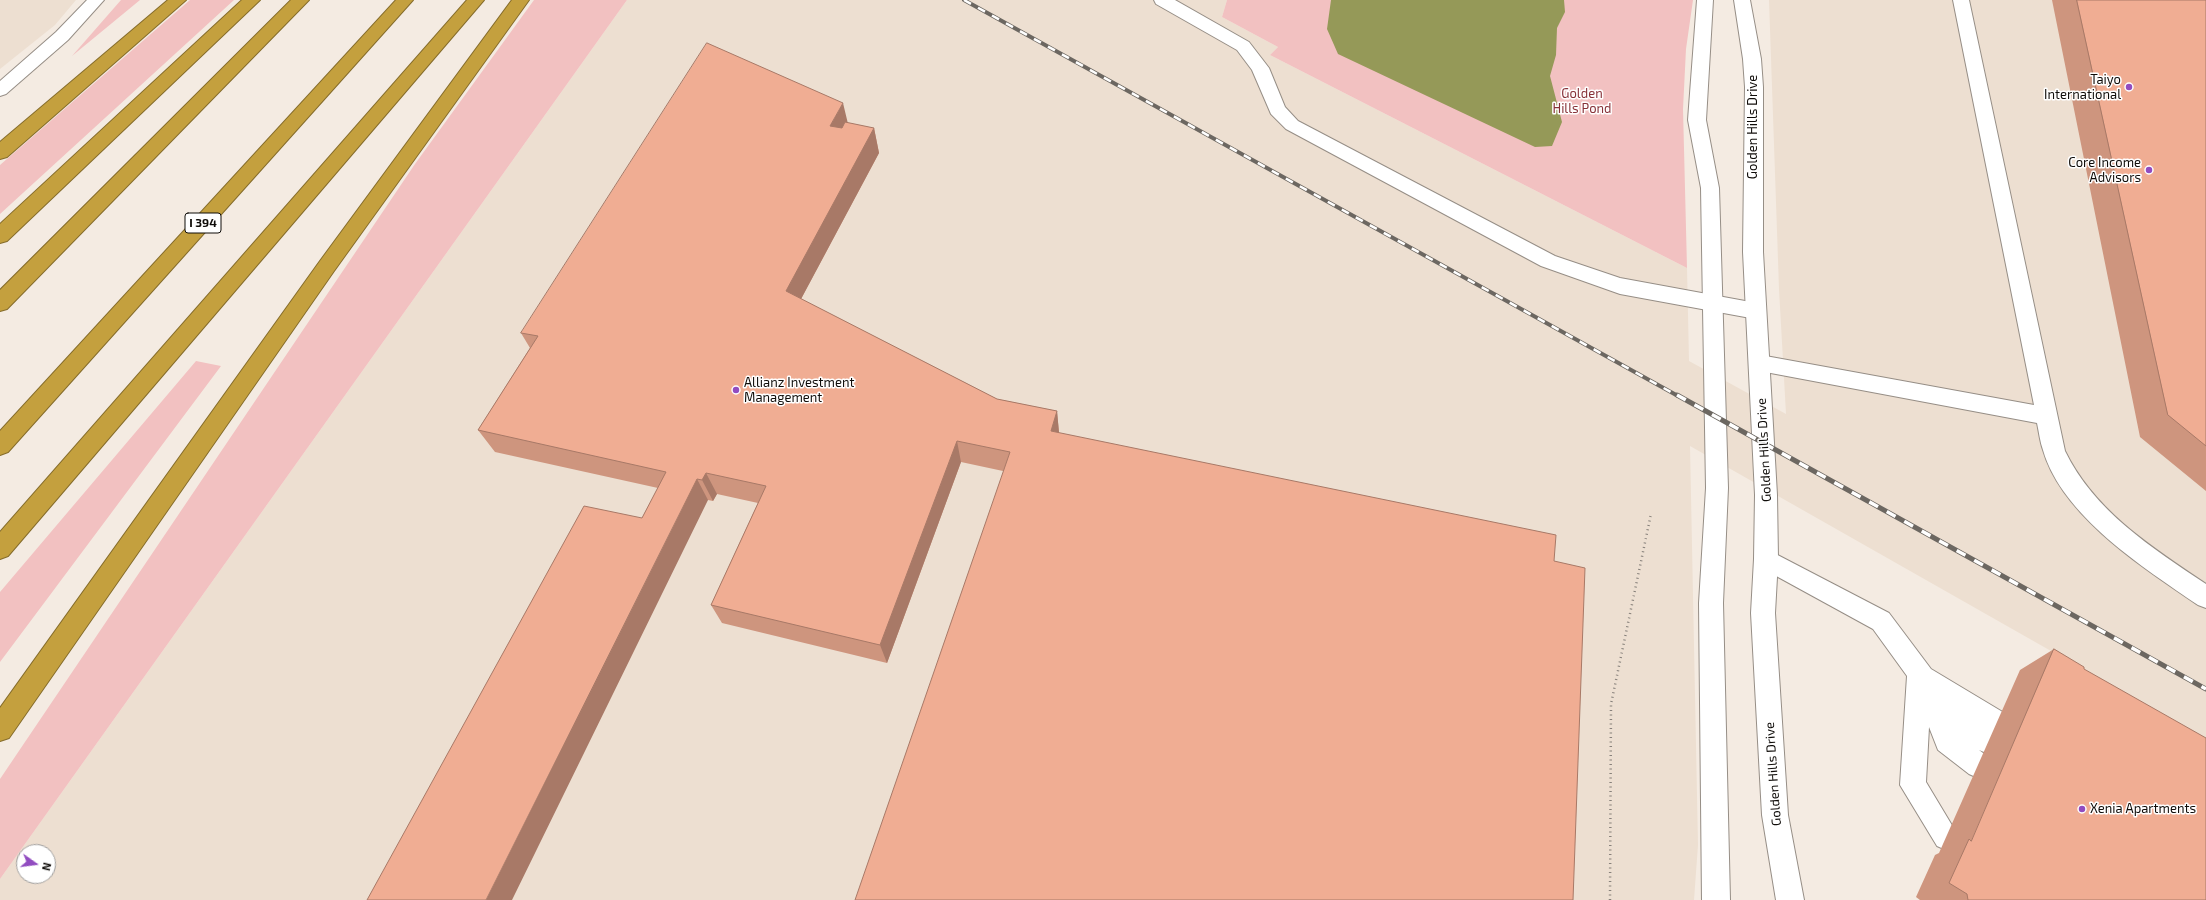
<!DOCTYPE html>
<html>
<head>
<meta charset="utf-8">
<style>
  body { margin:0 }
  #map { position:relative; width:2206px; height:900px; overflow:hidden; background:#f4ebe2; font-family:"Exo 2",sans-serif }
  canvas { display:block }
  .north { position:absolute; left:16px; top:844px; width:40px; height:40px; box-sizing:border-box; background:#fff; border:1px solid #9f9e9d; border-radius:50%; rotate:104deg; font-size:11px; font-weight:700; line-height:16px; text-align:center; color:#0f0c09 }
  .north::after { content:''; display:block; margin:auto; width:14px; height:18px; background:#914cc0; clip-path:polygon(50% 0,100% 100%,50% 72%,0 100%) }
</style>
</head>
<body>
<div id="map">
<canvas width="2206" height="900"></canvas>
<div class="north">N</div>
</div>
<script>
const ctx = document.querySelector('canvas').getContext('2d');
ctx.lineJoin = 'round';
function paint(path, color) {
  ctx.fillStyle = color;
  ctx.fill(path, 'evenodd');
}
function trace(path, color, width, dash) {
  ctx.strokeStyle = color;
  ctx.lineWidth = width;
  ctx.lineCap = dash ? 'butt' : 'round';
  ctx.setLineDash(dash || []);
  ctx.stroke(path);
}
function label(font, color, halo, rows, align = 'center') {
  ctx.font = font + ' "Exo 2",sans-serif';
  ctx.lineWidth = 3;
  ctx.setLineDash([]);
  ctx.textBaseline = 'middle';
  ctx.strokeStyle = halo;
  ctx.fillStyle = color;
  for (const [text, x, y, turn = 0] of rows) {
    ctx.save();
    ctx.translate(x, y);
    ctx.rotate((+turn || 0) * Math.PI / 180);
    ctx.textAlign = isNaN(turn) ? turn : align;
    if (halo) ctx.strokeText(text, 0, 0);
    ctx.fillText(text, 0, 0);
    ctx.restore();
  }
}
paint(new Path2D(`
  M0 0H76L55 25 0 69Z
  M627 0H1227L1222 17 1278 47 1270 55 1687 268 1689 361 1786 414 1779 289 1769 0H2206V739L1690 446 1698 845 1694 900H0V879ZM24 852H48V876H24Z`), '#eddfd1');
paint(new Path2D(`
  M121 0H140L72 56Z
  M190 0H234L0 214V165Z
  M534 0H627L0 879V779L415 164Z
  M1227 0H1693L1686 49 1683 109 1687 268 1270 55 1278 47 1222 17Z
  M196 361 221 366 0 662V592Z`), '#f2c1c1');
paint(new Path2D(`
  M1331 0H1564L1565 12 1557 28 1556 55 1550 76 1562 122 1552 146 1535 147 1338 54 1327 29Z`), '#959958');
const lane = new Path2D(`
  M1154 0H1175L1249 42 1269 68 1285 107 1298 121 1555 256 1620 278 1756 303 1763 305 1766 311 1763 317 1756 319 1620 294 1541 266 1286 129 1271 114 1252 70 1237 50 1156 4Z
  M1953 0H1969L2065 451C2094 511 2152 548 2206 584V608L2198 605C2144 568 2062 516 2043 450 2040 442 2039 432 2037 423L1760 371 1753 369 1750 363 1753 357 1760 355 2034 405Z
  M1766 549 1889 613 1931 669 2006 714 2010 723 2006 732 1998 734 2002 742 1998 751 1989 754 1979 750 1987 756 1991 765 1987 774 1978 778 1969 774 1938 750 1929 727 1926 782 1959 837 1955 846 1946 850 1937 846 1900 785 1907 676 1873 629 1758 566 1754 559 1758 552Z`);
const street = new Path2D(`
  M87 0H104L68 40 6 94 0 96V81L56 32Z`);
const secondary = new Path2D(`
  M1697 0H1713L1706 120 1719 188 1728 488 1723 603 1730 900H1702L1699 603 1706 488 1701 188 1688 120Z
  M1734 0H1750L1761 59 1763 87V252L1777 495 1778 559 1775 613 1788 815 1804 900H1776L1762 815 1751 613 1754 559 1755 495 1743 252 1745 87 1743 59Z`);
const highway = new Path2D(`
  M168 0H186L7 157 0 159V142Z
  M242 0H260L7 241 0 243V224Z
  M291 0H309L7 309 0 311V290Z
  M396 0H413L8 452 0 455V431Z
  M467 0H484L8 556 0 559V532Z
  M512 0H529L334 271 9 738 0 741V708L320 261Z`);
trace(lane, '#968e86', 2);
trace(street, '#968e86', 2);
trace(secondary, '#968e86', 2);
trace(highway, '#856c2b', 2);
trace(new Path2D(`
  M1610 900 1611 704 1651 514`), '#87817b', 2.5, [1, 3.5]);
paint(lane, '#fff');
paint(street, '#fff');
paint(secondary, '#fff');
paint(highway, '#c4a03e');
const railFar1 = new Path2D(`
  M964 0 1678 396`);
const rail = new Path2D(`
  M1677 395 2206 689`);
trace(railFar1, '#6c6761', 4);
trace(rail, '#6c6761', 5);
trace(railFar1, '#fff', 2.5, [8]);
trace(rail, '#fff', 3.5, [10]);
paint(new Path2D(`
  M2052 0H2206V491L2140 437Z
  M847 123 874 128 879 153 801 299 997 399 1057 411 1059 432 1003 471 961 462 887 663 722 623 711 605 758 503 717 494 713 501 708 500 642 518 658 488 495 452 478 430 530 348 521 333Z
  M2054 649 2084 669 2206 900H1920L1916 897 1935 855 1939 853 2020 670Z`), '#ce957e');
paint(new Path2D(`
  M843 103 849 128 836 151 830 126Z
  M874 128 879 153 793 314 786 291Z
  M1057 411 1059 433 1051 431Z
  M957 441 961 462 887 663 880 645Z
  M706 473 717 494 713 501 702 480Z
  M697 479 708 500 512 900H486Z`), '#a87967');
const building = new Path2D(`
  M2077 0H2206V446L2168 415Z
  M707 43 843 103 830 126 842 128 845 122 874 128 786 291 997 399 1057 411 1051 431 1556 535 1554 561 1585 568 1573 900H855L1010 452 957 441 880 645 711 605 766 486 706 473 702 480 697 479 486 900H367L584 506 642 518 666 472 478 430 538 336 521 333Z
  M2054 649 2084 667V669L2206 738V900H1968L1967 894 1949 883 1969 839 1971 841Z`);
paint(building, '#f0ad93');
trace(building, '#a87967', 1);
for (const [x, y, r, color] of [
  [2129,87,4,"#914cc0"],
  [2149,170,4,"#914cc0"],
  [736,390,4,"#914cc0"],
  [2082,809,4,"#914cc0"]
]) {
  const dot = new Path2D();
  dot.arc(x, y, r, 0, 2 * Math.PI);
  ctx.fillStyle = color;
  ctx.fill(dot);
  trace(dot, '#fff', 1.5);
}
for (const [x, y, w] of [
  [203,223,36]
]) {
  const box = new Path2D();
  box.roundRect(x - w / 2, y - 10, w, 20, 3);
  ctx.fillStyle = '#fff';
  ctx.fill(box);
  trace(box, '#0f0c09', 1);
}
label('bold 12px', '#0f0c09', null, [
  ["I 394",203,223]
]);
label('13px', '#0f0c09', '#fff', [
  ["Taiyo",2121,80],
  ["International",2121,95],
  ["Core Income",2141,163],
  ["Advisors",2141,178],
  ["Allianz Investment",744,383,"left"],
  ["Management",744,398,"left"],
  ["Xenia Apartments",2090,809,"left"]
], 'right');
label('13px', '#873138', '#fff', [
  ["Golden",1582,94],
  ["Hills Pond",1582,109]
]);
label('13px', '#0f0c09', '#fff', [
  ["Golden Hills Drive",1753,127,-90],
  ["Golden Hills Drive",1764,450,-93],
  ["Golden Hills Drive",1773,774,-94]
]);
</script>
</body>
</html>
